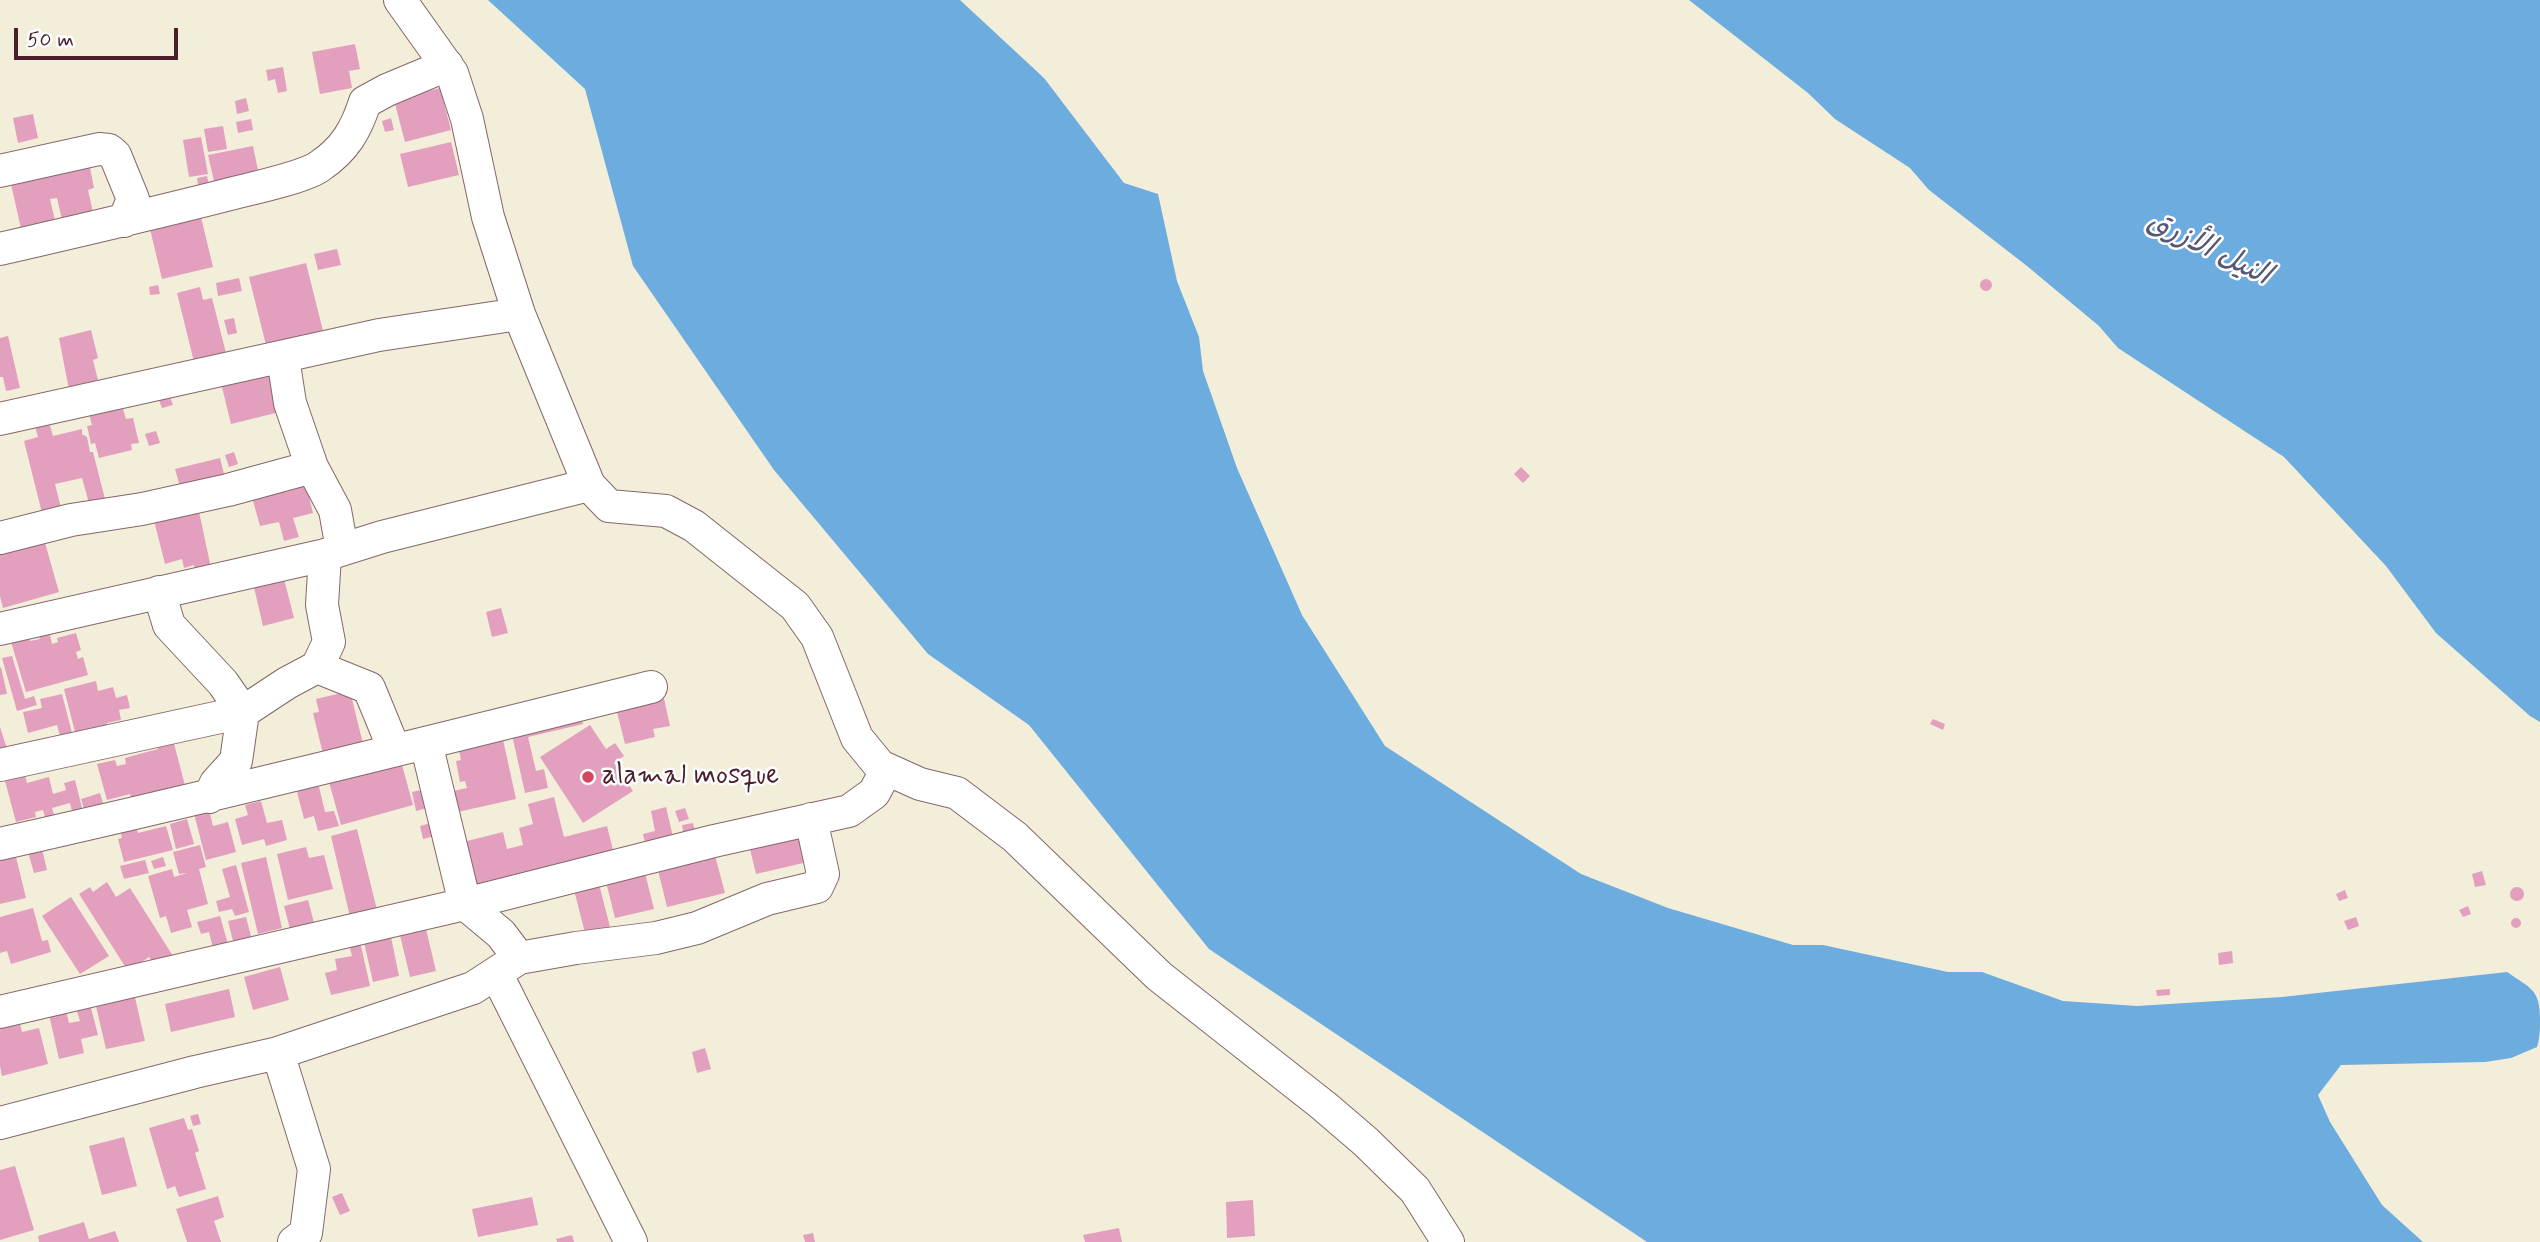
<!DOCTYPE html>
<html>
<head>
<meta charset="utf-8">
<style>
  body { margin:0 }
  #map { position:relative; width:2540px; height:1242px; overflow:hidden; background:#f2eeda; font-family:Mynerve,sans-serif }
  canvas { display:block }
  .scale { position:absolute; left:14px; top:28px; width:164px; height:32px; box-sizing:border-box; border:4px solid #4a1f2b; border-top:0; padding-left:9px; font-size:21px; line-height:24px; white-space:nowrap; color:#4a1f2b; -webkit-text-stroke:5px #fff; paint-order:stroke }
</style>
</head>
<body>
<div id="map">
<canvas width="2540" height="1242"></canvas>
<div class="scale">50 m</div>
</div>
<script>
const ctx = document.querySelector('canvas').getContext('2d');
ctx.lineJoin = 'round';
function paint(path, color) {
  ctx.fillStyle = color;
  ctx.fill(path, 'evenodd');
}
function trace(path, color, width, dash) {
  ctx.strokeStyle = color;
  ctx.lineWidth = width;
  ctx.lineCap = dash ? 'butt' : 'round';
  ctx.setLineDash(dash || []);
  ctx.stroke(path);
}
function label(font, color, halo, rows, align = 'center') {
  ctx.font = font + ' Mynerve,"Playpen Sans Arabic",sans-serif';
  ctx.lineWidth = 5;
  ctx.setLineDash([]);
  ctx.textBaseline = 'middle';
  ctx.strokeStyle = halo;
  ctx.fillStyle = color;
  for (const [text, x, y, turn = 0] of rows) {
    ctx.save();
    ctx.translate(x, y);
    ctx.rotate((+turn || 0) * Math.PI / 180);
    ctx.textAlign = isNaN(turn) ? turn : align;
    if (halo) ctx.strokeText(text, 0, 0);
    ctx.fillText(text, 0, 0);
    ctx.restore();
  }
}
paint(new Path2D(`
  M488 0H960L1044 78 1124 183 1158 194 1177 281 1199 337 1203 371 1237 468 1302 615 1385 746 1581 874 1668 908 1793 945H1823L1948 972H1982L2063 1001 2137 1006 2282 997 2507 972C2530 988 2540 989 2540 1019 2540 1029 2540 1038 2537 1047L2511 1058 2485 1062 2341 1065 2318 1095 2330 1122 2382 1205 2423 1242H1647L1209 949 1029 725 928 654 774 470 633 266 585 89Z
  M1689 0H2540V722L2530 716 2436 633 2386 566 2284 457 2118 348 2099 326 2027 266 1929 190 1910 168 1835 119 1808 93Z`), '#6cacdf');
paint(new Path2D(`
  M355 44 360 69 349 71 352 88 320 94 312 52Z
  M283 67 287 91 278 93 275 79 268 81 266 70Z
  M440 88 451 130 405 142 394 100Z
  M246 98 249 111 237 114 235 101Z
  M33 114 38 138 18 143 13 118Z
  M391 118 394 130 385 132 382 121Z
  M251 119 253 130 238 133 236 122Z
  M223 126 227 149 208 152 204 129Z
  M201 137 208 174 189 177 183 140Z
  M451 142 459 175 408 187 400 154Z
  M253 146 260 180 216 190 208 155Z
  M88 157 94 188 88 190 94 217 63 224 57 198 50 199 56 225 22 233 9 175Z
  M207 176 210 189 199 191 197 178Z
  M200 213 213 267 162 279 149 225Z
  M337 249 341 265 318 270 314 254Z
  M306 263 324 335 267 349 249 277Z
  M239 278 242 291 218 296 216 283Z
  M1980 285a6 6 0 1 1 12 0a6 6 0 1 1-12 0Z
  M158 285 160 294 150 295 149 287Z
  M200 287 203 300 212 298 227 357 195 366 177 293Z
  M234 318 237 333 228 335 224 320Z
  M91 330 98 358 93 360 98 380 86 383 88 391 70 395 59 338Z
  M8 336 20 388 6 391 3 377H0V338Z
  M274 370 284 411 231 424 221 383Z
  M168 391 173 405 162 408 157 395Z
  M121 402 126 419 133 418 139 443 131 444 132 450 99 458 95 443 91 444 87 426 92 425 88 410Z
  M49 422 53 436 82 429V434L87 437 90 452H93L106 503 90 507 82 478 55 484 62 512 43 517 24 441 38 437 35 426Z
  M156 431 160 443 149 446 145 434Z
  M234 452 238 464 229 467 225 455Z
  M220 458 225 478 182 494 175 469Z
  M1521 467 1530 476 1523 483 1514 474Z
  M304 476 313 513 293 518 299 537 284 541 279 522 260 526 250 490Z
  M197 502 211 568 195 572 194 565 184 568 182 559 165 564 152 513Z
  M45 543 59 592 3 608 0 596V555Z
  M283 575 294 618 263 626 253 583Z
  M501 608 508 633 492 637 486 612Z
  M49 631 52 644 58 642 57 638 76 633 81 650 76 652 78 659 83 657 88 675 26 692 11 642 29 637 30 641 40 639 38 634Z
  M12 656 25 699 34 696 37 705 17 711 2 658Z
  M1 667 7 694 0 695V668Z
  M96 681 98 691 113 687 116 698 127 695 130 708 119 710 121 720 107 723 108 728 76 736 64 689Z
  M662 689 670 726 653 729 655 737 625 744 614 700Z
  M350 691 364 748 324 758 313 713 319 712 316 699Z
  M62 694 72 733 60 736 57 725 28 733 23 712 42 708 40 699Z
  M580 710 583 724 528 737 536 771 544 769 548 788 525 793 510 726Z
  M1933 719 1945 724 1943 730 1930 724Z
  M590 725 606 749 615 743 624 756 614 763 633 791 583 823 540 757Z
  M0 727 9 755 0 758Z
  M502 735 516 799 453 813 448 792 467 788 465 781 460 782 456 761 461 760 458 746Z
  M172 736 187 793 133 807 130 794 107 800 97 764 115 760 117 766 126 764 125 758 158 749 156 740Z
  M399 754 413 805 341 825 329 782Z
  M316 774 325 812 334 811 339 826 318 831 314 816 304 819 294 780Z
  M25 775 27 783 49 777 53 794 66 790 64 783 75 780 83 812 73 815 70 803 52 808 56 821 47 824 43 810 35 812 36 817 16 822 5 781Z
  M434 787 439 805 416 811 412 792Z
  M100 793 106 813 87 819 81 799Z
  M554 797 564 837 607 826 614 854 467 890 455 844 503 832 507 849 523 845 519 828 533 824 528 804Z
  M261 801 267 823 282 820 287 840 266 846 264 839 242 845 235 819 248 815 245 805Z
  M208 806 213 826 228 822 236 852 206 860 193 810Z
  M666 807 674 841 646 847 643 834 655 831 651 811Z
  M685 808 689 819 679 822 675 811Z
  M187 819 194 844 176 849 170 824Z
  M442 820 446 833 423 839 420 826Z
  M135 821 138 833 166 826 173 850 124 862 118 839 122 838 119 826Z
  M693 823 696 836 684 838 682 825Z
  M357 829 377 910 350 917 331 836Z
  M804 831 812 861 756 874 749 845Z
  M200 845 206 867 199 869 208 904 187 910 192 927 171 933 166 916 160 918 148 876 172 869 174 877 187 873 179 874 173 852Z
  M306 847 309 858 324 855 333 889 288 900 277 854Z
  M713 848 725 893 667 907 656 862Z
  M42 849 47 870 34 873 28 852Z
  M15 853 26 898 0 904V856Z
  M163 857 166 866 154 869 151 861Z
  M266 857 282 928 258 934 241 863Z
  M145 860 149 873 124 879 120 866Z
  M236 865 249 912 235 916 232 909 219 912 216 901 230 897 222 869Z
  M643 865 654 909 615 918 604 874Z
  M2482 871 2486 885 2475 887 2472 874Z
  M597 876 610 927 585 933 572 882Z
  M107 882 116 897 130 888 173 956 156 967 149 957 128 971 79 894 90 887 93 892Z
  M2510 894a7 7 0 1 1 14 0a7 7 0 1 1-14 0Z
  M2345 890 2348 898 2339 901 2336 894Z
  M71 897 109 956 80 974 42 916Z
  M308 900 314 923 290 929 284 906Z
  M2468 906 2471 914 2463 917 2459 910Z
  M33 908 42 941 48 940 51 952 11 964 7 951 0 953V917Z
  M220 916 229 948 214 952 209 932 201 934 197 922Z
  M246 917 252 940 234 945 228 921Z
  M2356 917 2359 926 2348 930 2344 921Z
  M2511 923a5 5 0 1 1 10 0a5 5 0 1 1-10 0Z
  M425 925 436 971 410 977 399 931Z
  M390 932 399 976 373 982 363 938Z
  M359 937 370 986 331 995 325 973 337 970 335 959 352 956 348 940Z
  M2232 951 2233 963 2219 965 2218 953Z
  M280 967 289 1000 253 1010 244 977Z
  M229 989 235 1017 171 1032 165 1004Z
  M2170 989V995L2157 996 2156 990Z
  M134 993 145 1041 106 1049 95 1002Z
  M90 1004 98 1035 81 1039 84 1053 59 1059 48 1010 65 1006 69 1023 80 1021 76 1008Z
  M19 1020 22 1032 39 1028 48 1064 2 1076 0 1066V1024Z
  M705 1048 711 1069 697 1073 692 1052Z
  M198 1114 201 1124 193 1126 190 1116Z
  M184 1118 188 1130 192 1129 199 1151 195 1153 206 1189 179 1197 175 1186 167 1189 149 1128Z
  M124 1137 137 1186 102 1195 89 1146Z
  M15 1166 34 1230 0 1240V1170Z
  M342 1193 350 1211 340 1215 332 1197Z
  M218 1196 224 1217 214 1221 221 1242H187L176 1209Z
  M532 1197 538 1225 478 1237 472 1209Z
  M1253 1200 1255 1236 1227 1238 1226 1202Z
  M84 1222 89 1239 115 1231 119 1242H39L38 1236Z
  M1119 1228 1122 1242H1085L1083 1235Z
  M813 1233 815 1242H805L803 1235Z
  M572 1235 574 1242H557L556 1239Z`), '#e39fbe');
const minor = new Path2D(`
  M400 0 452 73 467 119 488 217 519 314 589 485 609 506 666 511 694 526 795 606 817 637 857 738 880 766 920 784 957 793 1015 837 1159 976 1324 1106 1366 1142 1415 1190 1448 1242
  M0 171 99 149 109 150 115 155 133 199 124 221
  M0 249C78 231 156 213 234 193 254 188 305 177 320 166 345 149 356 130 365 102L387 90 447 65
  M283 358 290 403 312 467 335 510 342 549
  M0 419 379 335 519 314
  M0 538 71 520 142 509 228 490 312 467
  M0 629 325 555 382 537 589 485
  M317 667 369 688 394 749
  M426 743 465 904 501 934 519 958
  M0 765 243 712 223 683 169 625 159 592
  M209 797 216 783 236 761 243 712 287 683 317 667 329 642 322 605 325 555
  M0 844C218 795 434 741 651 687
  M496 973 631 1242
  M0 1012 465 904 714 841 849 811 874 793 887 769
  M278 1053 314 1169 306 1233 294 1242
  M0 1123 195 1072 278 1053 473 988 519 958 576 948 656 938 697 928 767 899 817 887 823 874 811 819`);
trace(minor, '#856768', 34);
trace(minor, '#fff', 32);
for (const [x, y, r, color] of [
  [588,777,7,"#d1495b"]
]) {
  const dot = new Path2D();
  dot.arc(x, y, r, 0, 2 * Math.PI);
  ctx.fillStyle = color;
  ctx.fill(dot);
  trace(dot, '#fff', 2.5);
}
label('28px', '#4a1f2b', '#fff', [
  ["alamal mosque",602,777]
], 'left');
label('italic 30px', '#585773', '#fff', [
  ["النيل الأزرق",2208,250,26]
]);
</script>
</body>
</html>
